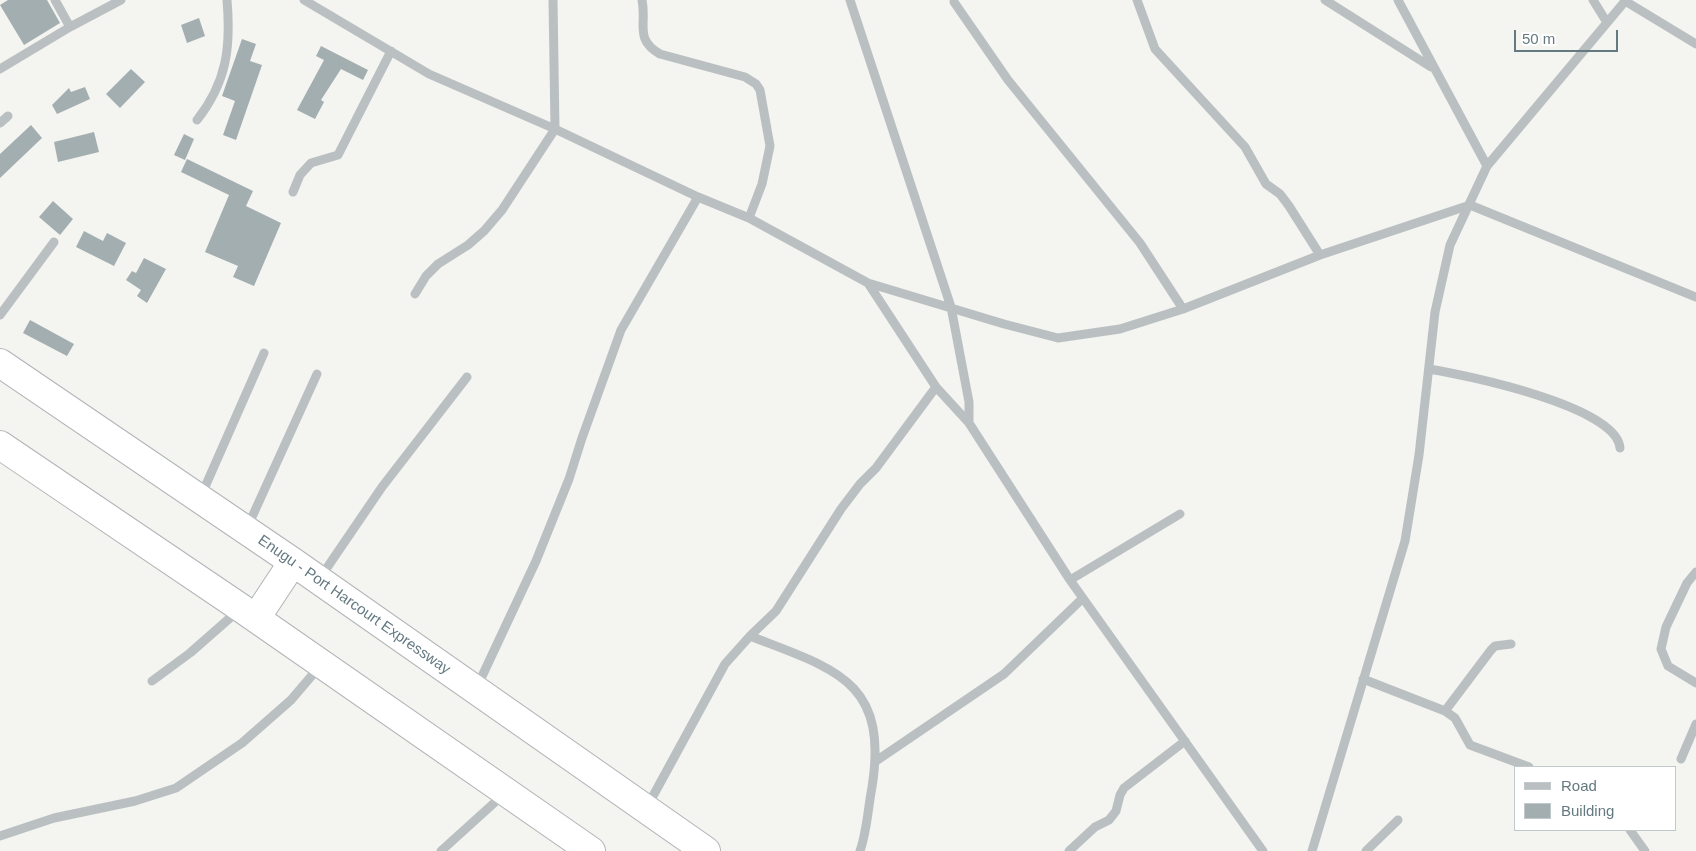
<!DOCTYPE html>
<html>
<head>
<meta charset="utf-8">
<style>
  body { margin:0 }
  #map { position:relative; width:1696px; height:851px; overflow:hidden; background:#f4f4f0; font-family:Helvetica,sans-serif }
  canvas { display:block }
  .legend { position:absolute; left:1514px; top:766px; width:162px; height:65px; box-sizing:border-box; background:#fff; border:1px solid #c1c9cc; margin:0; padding:6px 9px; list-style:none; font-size:15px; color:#647980 }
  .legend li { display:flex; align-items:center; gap:10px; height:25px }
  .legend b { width:25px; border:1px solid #c1c9cc }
  .scale { position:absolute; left:1514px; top:30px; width:104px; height:22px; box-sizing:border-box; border:2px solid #647980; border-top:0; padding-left:6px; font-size:15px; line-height:18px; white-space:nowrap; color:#647980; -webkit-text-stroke:4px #fff; paint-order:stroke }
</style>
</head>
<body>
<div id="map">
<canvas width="1696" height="851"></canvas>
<ul class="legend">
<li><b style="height:6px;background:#bac0c2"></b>Road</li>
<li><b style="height:14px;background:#a3aeb1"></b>Building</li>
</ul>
<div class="scale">50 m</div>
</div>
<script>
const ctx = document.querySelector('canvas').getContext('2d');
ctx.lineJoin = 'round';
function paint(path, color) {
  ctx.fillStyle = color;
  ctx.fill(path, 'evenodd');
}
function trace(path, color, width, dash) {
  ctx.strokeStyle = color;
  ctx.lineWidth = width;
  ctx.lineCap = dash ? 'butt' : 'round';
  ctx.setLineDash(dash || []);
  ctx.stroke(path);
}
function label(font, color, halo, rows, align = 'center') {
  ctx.font = font + ' Helvetica,sans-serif';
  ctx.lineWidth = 5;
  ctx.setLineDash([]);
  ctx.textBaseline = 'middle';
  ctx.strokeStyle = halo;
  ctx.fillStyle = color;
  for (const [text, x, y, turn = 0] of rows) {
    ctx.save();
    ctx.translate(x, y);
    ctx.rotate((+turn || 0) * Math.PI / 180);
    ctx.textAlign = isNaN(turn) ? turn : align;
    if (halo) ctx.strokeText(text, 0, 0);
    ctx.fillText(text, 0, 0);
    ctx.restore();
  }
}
paint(new Path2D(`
  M8 0H47L60 23 24 45 0 5Z
  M199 18 205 36 187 43 181 25Z
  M242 39 256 44 250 61 262 65 236 140 223 135 235 101 222 96Z
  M321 46 368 70 363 80 341 69 321 100 324 102 315 119 297 110 324 60 316 56Z
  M131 69 145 82 120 108 106 94Z
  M85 87 90 99 57 114 52 105 69 88 71 92Z
  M31 125 42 138 0 178V154Z
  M94 132 99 152 58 162 54 142Z
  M184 134 194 139 185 160 174 155Z
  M187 159 253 191 246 206 281 223 254 286 233 277 238 266 205 252 229 195 181 172Z
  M53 201 73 219 60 235 39 217Z
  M84 231 103 241 107 233 126 243 114 266 76 247Z
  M144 258 166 269 147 303 137 296 141 290 126 280 132 271 136 273Z
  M30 320 74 344 67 356 23 333Z`), '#a3aeb1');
const highway = new Path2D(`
  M0 363 293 562 706 851
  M0 445 241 608 591 851
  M256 618 293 562`);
trace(highway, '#b0b5b7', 30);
trace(new Path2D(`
  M55 0 70 27
  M304 0 429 74 555 129 698 197 749 218 868 283 1004 324 1058 338 1120 329 1183 309 1320 255 1470 205 1696 297
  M642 0C647 24 634 39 660 54L745 77 756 84 760 90 770 146 762 184 749 218
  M850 0 951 307 969 402V423
  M1137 0 1155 49 1245 147 1266 184 1280 194 1289 206 1320 255
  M1325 0 1431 67
  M1398 0 1487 166
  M1593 0 1606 21
  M1625 1 1696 44
  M954 2 1008 80 1140 243 1183 309
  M0 69 70 27 121 0
  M197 120C227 82 231 47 227 0
  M0 123 8 116
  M293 192 300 175 311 163 338 155 391 51
  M868 283 936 387 969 423 1070 580 1263 851
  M415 294 426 276 438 264 468 245 484 231 502 210 555 129 553 0
  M0 315 54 242
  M1429 369C1465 375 1617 406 1620 448
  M201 496 264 353
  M247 528 317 374
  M1696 572 1687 583 1666 627 1661 649 1668 666 1696 683
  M320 578 382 487 467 377
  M1070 580 1180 514
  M750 636C834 669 889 680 872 787 868 808 867 831 860 851
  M1363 679 1445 711 1455 718 1470 745 1529 767
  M152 681 190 653 239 610
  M477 687 536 561 569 479 582 438 621 330 698 197
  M1445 711 1491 650 1495 646 1511 644
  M1681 759 1696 724
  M876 761 1004 674 1083 598
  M647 807 725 664 750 636 776 611 841 509 860 484 876 468 936 387
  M1630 830 1645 851
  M0 836 54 818 135 801 176 788 242 743 291 700 320 666
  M441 851 504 794
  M1069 851 1095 827 1109 820 1116 811 1120 795 1124 788 1185 741
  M1312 851 1405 541 1419 455 1435 312 1450 245 1487 166 1626 0
  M1366 851 1398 820`), '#bac0c2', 9);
trace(highway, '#fff', 28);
label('15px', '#647980', '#fff', [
  ["Enugu - Port Harcourt Expressway",354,605,35]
]);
</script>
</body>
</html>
